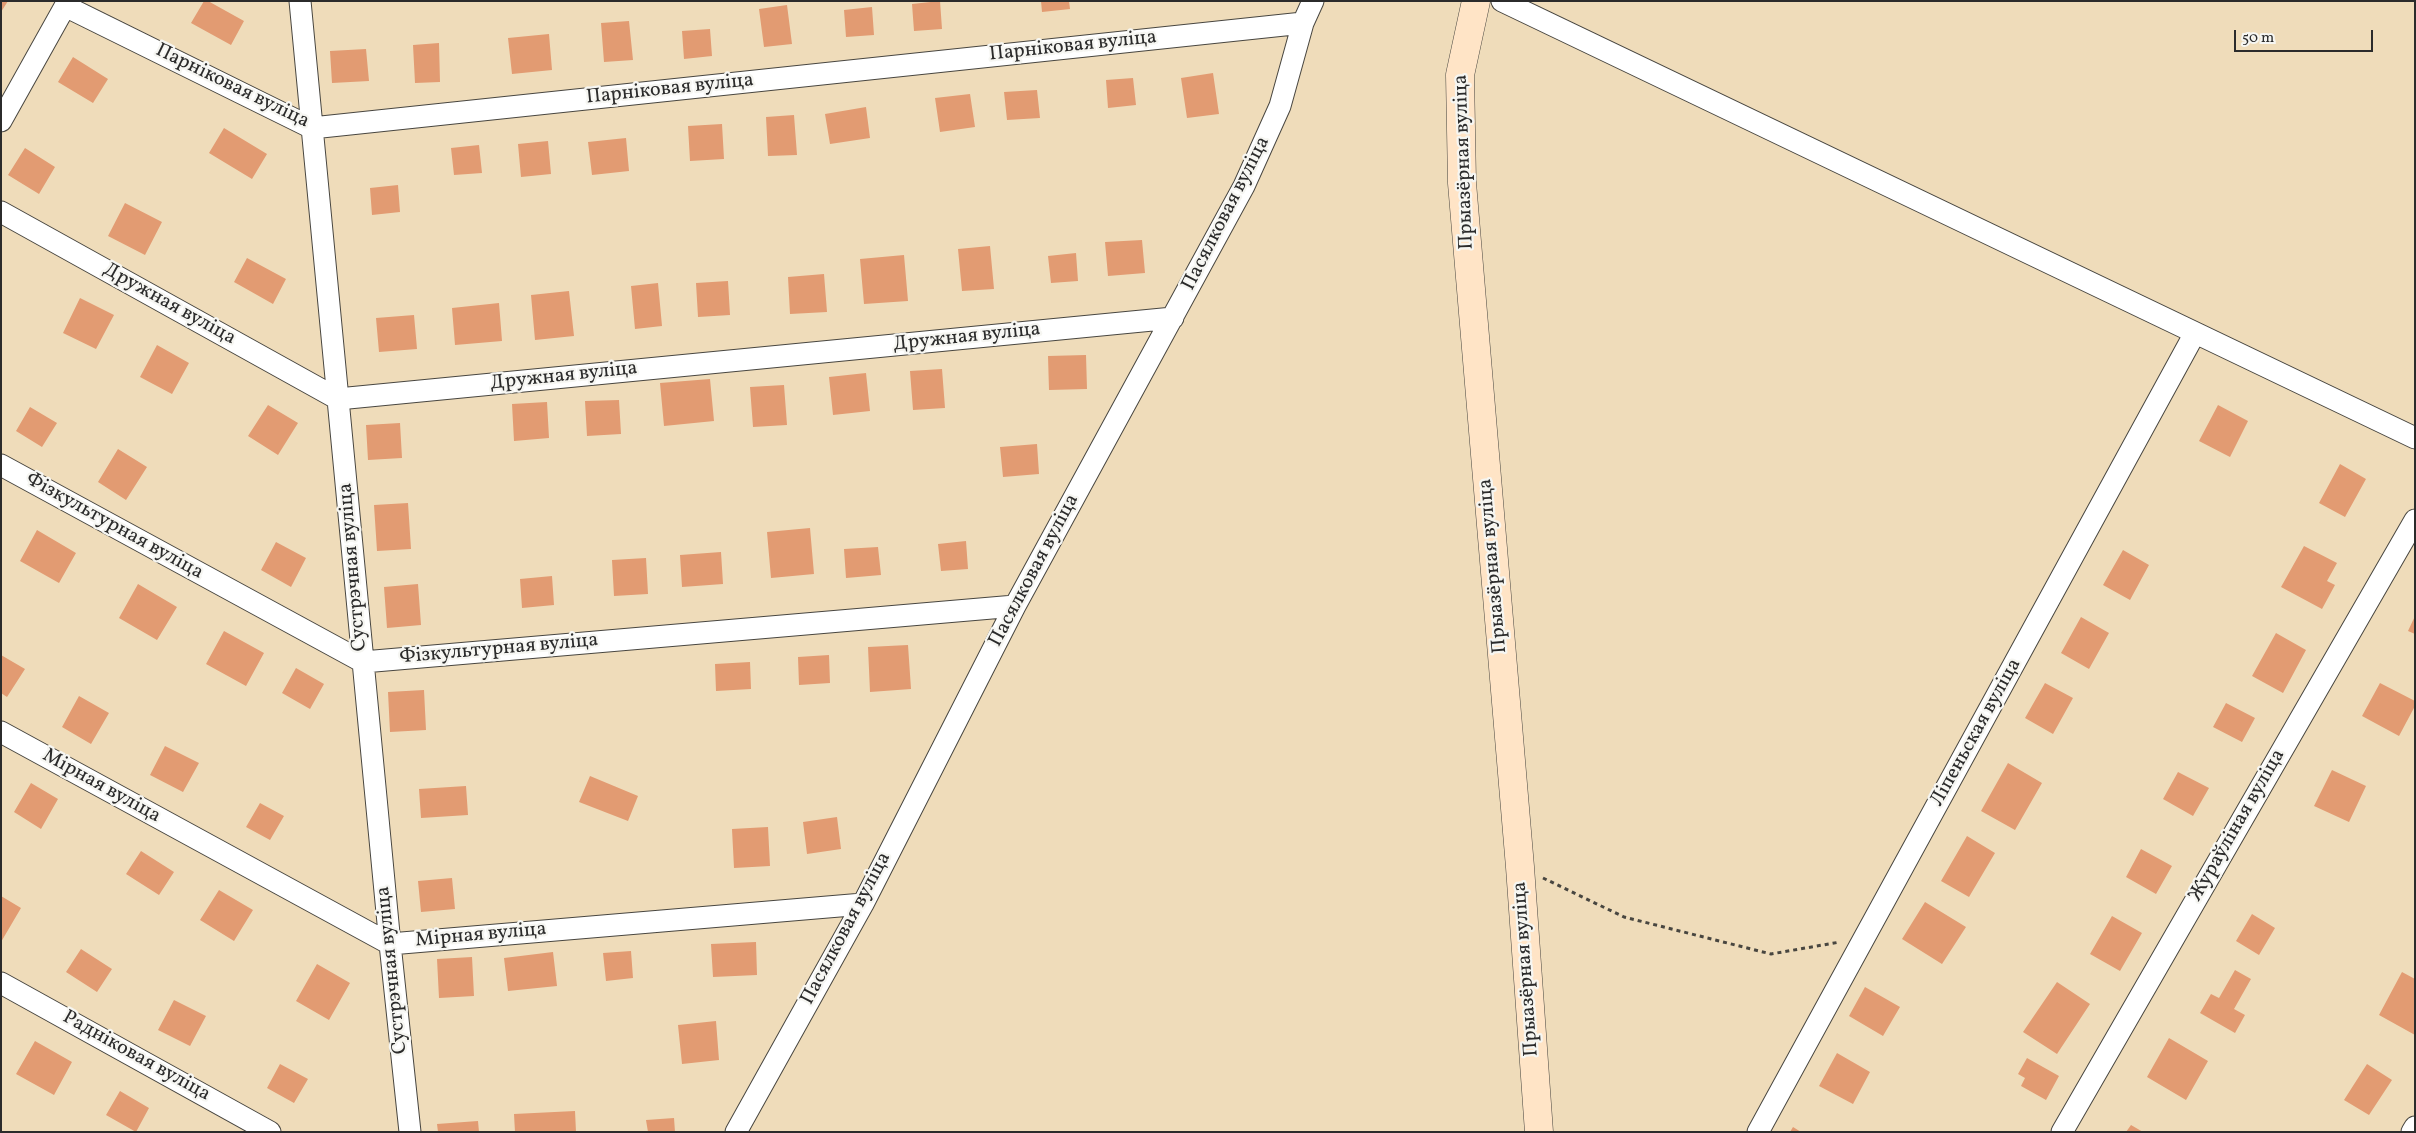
<!DOCTYPE html>
<html>
<head>
<meta charset="utf-8">
<style>
  body { margin:0 }
  #map { position:relative; width:2416px; height:1133px; overflow:hidden; background:#efdcba; font-family:Vollkorn,serif }
  canvas { display:block }
  .frame { position:absolute; inset:0; border:2px solid #2b2b2b; pointer-events:none }
  .scale { position:absolute; left:2234px; top:30px; width:139px; height:22px; box-sizing:border-box; border:2px solid #2b2b2b; border-top:0; padding-left:6px; font-size:15px; line-height:18px; white-space:nowrap; color:#2b2b2b; -webkit-text-stroke:4px #f6f6f2; paint-order:stroke }
</style>
</head>
<body>
<div id="map">
<canvas width="2416" height="1133"></canvas>
<div class="frame"></div>
<div class="scale">50 m</div>
</div>
<script>
const ctx = document.querySelector('canvas').getContext('2d');
ctx.lineJoin = 'round';
function paint(path, color) {
  ctx.fillStyle = color;
  ctx.fill(path, 'evenodd');
}
function trace(path, color, width, dash) {
  ctx.strokeStyle = color;
  ctx.lineWidth = width;
  ctx.lineCap = dash ? 'butt' : 'round';
  ctx.setLineDash(dash || []);
  ctx.stroke(path);
}
function label(font, color, halo, rows, align = 'center') {
  ctx.font = font + ' Vollkorn,serif';
  ctx.lineWidth = 4.5;
  ctx.setLineDash([]);
  ctx.textBaseline = 'middle';
  ctx.strokeStyle = halo;
  ctx.fillStyle = color;
  for (const [text, x, y, turn = 0] of rows) {
    ctx.save();
    ctx.translate(x, y);
    ctx.rotate((+turn || 0) * Math.PI / 180);
    ctx.textAlign = isNaN(turn) ? turn : align;
    if (halo) ctx.strokeText(text, 0, 0);
    ctx.fillText(text, 0, 0);
    ctx.restore();
  }
}
paint(new Path2D(`
  M1 1H8L1 12Z
  M204 1H208L244 21 231 45 191 23Z
  M940 1 942 29 914 31 912 4Z
  M1041 1H1069L1070 9 1042 12Z
  M787 5 792 44 764 47 759 9Z
  M872 7 874 35 846 37 844 10Z
  M629 21 633 60 604 62 601 23Z
  M710 29 712 56 684 59 682 31Z
  M549 34 552 70 512 74 508 38Z
  M439 43 440 82 415 83 413 45Z
  M366 49 369 81 332 83 330 51Z
  M73 57 108 79 93 103 58 82Z
  M1213 73 1219 114 1187 118 1181 78Z
  M1133 78 1136 105 1108 108 1106 80Z
  M1037 90 1040 118 1007 120 1004 92Z
  M970 94 975 127 940 132 935 98Z
  M866 107 870 138 830 144 825 114Z
  M794 115 797 155 768 156 766 117Z
  M722 124 724 159 690 161 688 126Z
  M224 128 267 154 252 179 209 153Z
  M626 138 629 171 592 175 588 142Z
  M548 141 551 174 521 177 518 144Z
  M479 145 482 173 454 175 451 148Z
  M25 148 55 167 39 194 8 175Z
  M398 185 400 212 372 215 370 188Z
  M125 203 162 222 145 255 108 236Z
  M1142 240 1145 273 1108 276 1105 242Z
  M990 246 994 289 962 291 958 249Z
  M1076 253 1078 281 1051 283 1048 256Z
  M904 255 908 301 864 304 860 259Z
  M247 258 286 279 273 304 234 282Z
  M824 274 827 312 790 314 788 277Z
  M728 281 730 315 698 317 696 283Z
  M658 283 662 326 635 329 631 286Z
  M569 291 574 336 535 340 531 295Z
  M80 298 114 315 96 349 63 333Z
  M499 303 502 341 455 345 452 308Z
  M414 315 417 349 379 352 376 318Z
  M157 345 189 363 172 394 140 377Z
  M1086 355 1087 389 1049 390 1048 356Z
  M942 369 945 408 913 410 910 371Z
  M866 373 870 411 833 415 829 377Z
  M710 379 714 421 664 426 660 383Z
  M784 385 787 425 753 427 750 387Z
  M619 400 621 434 587 436 585 401Z
  M547 402 549 438 514 441 512 404Z
  M268 405 298 423 278 455 248 436Z
  M2218 405 2248 421 2230 457 2199 441Z
  M30 407 57 423 42 447 16 431Z
  M400 423 402 458 368 460 366 425Z
  M1037 444 1039 474 1003 477 1000 447Z
  M118 449 147 467 126 500 98 482Z
  M2340 464 2366 479 2345 517 2319 503Z
  M408 503 411 549 377 551 374 505Z
  M810 528 814 574 771 578 767 532Z
  M37 530 76 553 59 583 20 561Z
  M966 541 968 569 941 571 938 544Z
  M276 542 306 558 291 587 261 570Z
  M2304 546 2337 563 2327 581 2335 585 2322 609 2281 587Z
  M878 547 881 575 846 578 844 549Z
  M2123 550 2149 565 2130 600 2103 585Z
  M721 552 723 584 682 587 680 555Z
  M646 558 648 594 614 596 612 560Z
  M552 576 554 605 522 608 520 579Z
  M138 584 177 607 157 640 119 618Z
  M418 584 421 625 387 628 384 587Z
  M2415 616V634L2408 631Z
  M2081 617 2109 633 2089 669 2061 653Z
  M224 631 264 653 246 686 206 664Z
  M2276 633 2306 650 2283 693 2252 676Z
  M908 645 911 689 870 692 868 647Z
  M1 655 25 669 7 697 1 693Z
  M829 655 830 683 799 685 798 657Z
  M750 662 751 689 716 691 715 664Z
  M296 668 324 684 310 709 282 693Z
  M2045 683 2073 698 2053 734 2025 718Z
  M2380 683 2415 701V706L2399 736 2362 716Z
  M424 690 426 730 390 732 388 692Z
  M79 696 109 713 91 744 62 727Z
  M2226 703 2255 718 2242 742 2213 727Z
  M165 746 199 763 183 792 150 775Z
  M2008 763 2042 783 2015 830 1981 811Z
  M2332 770 2366 786 2349 822 2314 806Z
  M2178 772 2209 788 2193 816 2163 799Z
  M590 776 638 796 628 821 579 802Z
  M31 783 58 799 41 829 14 812Z
  M466 786 468 815 421 818 419 789Z
  M260 803 284 816 270 840 246 827Z
  M837 817 841 849 807 854 803 822Z
  M768 827 770 866 734 868 732 829Z
  M1967 836 1995 853 1969 897 1941 881Z
  M2141 849 2172 866 2156 894 2126 877Z
  M141 851 174 872 159 895 126 874Z
  M452 878 455 909 421 912 418 881Z
  M219 890 253 910 234 941 200 920Z
  M1 896 21 908 1 942Z
  M1925 902 1966 927 1942 964 1902 939Z
  M2252 914 2275 928 2259 955 2236 941Z
  M2112 916 2142 933 2120 971 2090 954Z
  M756 942 757 975 713 977 711 944Z
  M81 949 112 969 97 992 66 972Z
  M631 951 633 978 606 981 603 953Z
  M553 952 557 986 508 991 504 958Z
  M472 957 474 996 439 998 437 959Z
  M317 964 350 983 329 1020 296 1001Z
  M2235 970 2251 979 2234 1009 2245 1015 2235 1033 2200 1013 2211 994 2219 998Z
  M2402 972 2415 979V1035L2379 1015Z
  M2057 982 2090 1004 2057 1054 2023 1032Z
  M1865 987 1900 1007 1883 1036 1849 1016Z
  M174 1000 206 1016 190 1046 158 1030Z
  M716 1021 719 1060 682 1064 678 1025Z
  M2169 1038 2208 1061 2186 1100 2147 1077Z
  M35 1041 72 1062 54 1095 16 1074Z
  M1837 1053 1870 1072 1853 1104 1819 1086Z
  M2027 1058 2059 1076 2046 1100 2021 1086 2025 1078 2018 1074Z
  M280 1064 308 1079 294 1103 267 1088Z
  M2367 1064 2392 1080 2369 1115 2344 1100Z
  M120 1091 149 1108 136 1132 106 1115Z
  M575 1111 576 1132H515L514 1114Z
  M674 1118 675 1132H648L646 1120Z
  M478 1121 479 1132H438L437 1124Z
  M2131 1125 2143 1132H2126Z
  M1793 1127 1801 1132H1790Z`), '#e29b72');
const street = new Path2D(`
  M300 1 390 944 410 1132
  M1502 1 2415 438
  M65 6 312 128 1303 23
  M1 121 68 1
  M1 212 338 399 1173 318
  M1 465 363 662 1015 606
  M1 732 390 944 863 904
  M1 983 270 1132
  M736 1132 863 904 1015 606 1244 186 1280 106 1303 23 1313 1
  M1758 1132 2195 333
  M2062 1132 2415 520
  M2412 1132 2415 1127`);
const secondary = new Path2D(`
  M1476 1 1460 75 1462 183 1520 867 1539 1132`);
trace(street, '#484640', 23);
trace(secondary, '#484640', 29);
trace(new Path2D(`
  M1543 878 1624 917 1771 954 1840 942`), '#484640', 3, [4, 4]);
trace(street, '#fff', 21);
trace(secondary, '#ffe4c6', 28);
label('20px', '#2b2b2b', '#f6f6f2', [
  ["Парніковая вуліца",1073,47,-6],
  ["Парніковая вуліца",232,87,26],
  ["Парніковая вуліца",670,90,-6],
  ["Прыазёрная вуліца",1465,162,-92],
  ["Пасялковая вуліца",1227,214,-63],
  ["Дружная вуліца",169,305,29],
  ["Дружная вуліца",967,338,-6],
  ["Дружная вуліца",564,377,-6],
  ["Фізкультурная вуліца",114,527,29],
  ["Прыазёрная вуліца",1494,566,-95],
  ["Сустрэчная вуліца",354,567,-95],
  ["Пасялковая вуліца",1035,571,-62],
  ["Фізкультурная вуліца",499,650,-5],
  ["Ліпеньская вуліца",1977,733,-61],
  ["Мірная вуліца",101,787,29],
  ["Жураўліная вуліца",2238,826,-60],
  ["Пасялковая вуліца",847,929,-62],
  ["Мірная вуліца",481,936,-5],
  ["Прыазёрная вуліца",1527,969,-94],
  ["Сустрэчная вуліца",393,970,-96],
  ["Радніковая вуліца",136,1057,29]
]);
</script>
</body>
</html>
